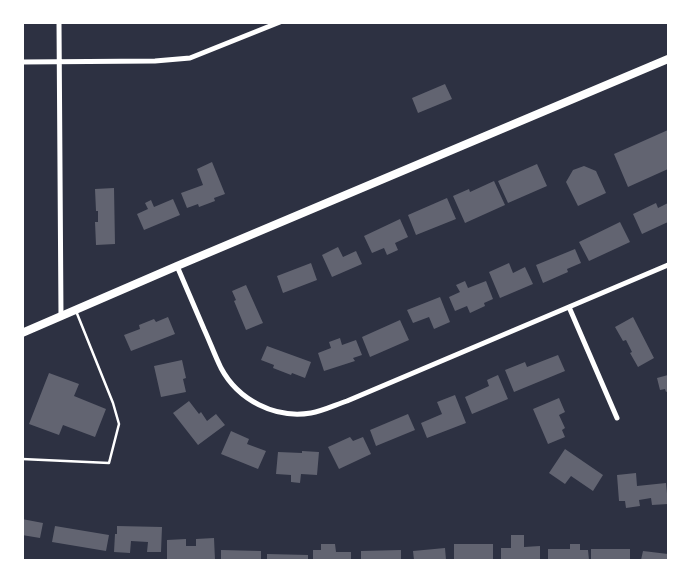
<!DOCTYPE html>
<html>
<head>
<meta charset="utf-8">
<style>
  body { margin:0 }
  #map { position:relative; width:691px; height:583px; overflow:hidden; background:#2d3142; font-family:Quicksand,sans-serif }
  canvas { display:block }
  .frame { position:absolute; inset:0; border:24px solid #fff; pointer-events:none }
</style>
</head>
<body>
<div id="map">
<canvas width="691" height="583"></canvas>
<div class="frame"></div>
</div>
<script>
const ctx = document.querySelector('canvas').getContext('2d');
ctx.lineJoin = 'round';
function paint(path, color) {
  ctx.fillStyle = color;
  ctx.fill(path, 'evenodd');
}
function trace(path, color, width, dash) {
  ctx.strokeStyle = color;
  ctx.lineWidth = width;
  ctx.lineCap = dash ? 'butt' : 'round';
  ctx.setLineDash(dash || []);
  ctx.stroke(path);
}
paint(new Path2D(`
  M445 84 452 99 418 113 412 98Z
  M668 130V169L628 187 614 154Z
  M212 162 225 194 214 198 215 201 199 207 198 204 187 208 181 193 203 185 197 169Z
  M537 164 547 186 508 203 498 181Z
  M584 166 596 171 606 193 578 206 566 182 573 170Z
  M494 181 505 205 465 223 453 196 469 189 470 192Z
  M114 188 115 244 96 245 95 222H98V211H96L95 189Z
  M447 198 456 219 416 235 408 215Z
  M173 199 180 215 144 230 137 214 148 209 145 203 151 200 154 207Z
  M656 203 658 208 668 203V222L642 234 633 214Z
  M400 219 408 237 395 243 398 250 387 255 384 248 372 253 364 236Z
  M620 222 630 242 589 261 579 242Z
  M338 247 343 257 356 251 362 264 332 277 322 255Z
  M575 249 581 263 567 269 568 272 543 283 536 265Z
  M311 263 317 280 283 293 277 276Z
  M509 263 513 273 525 267 533 284 500 298 489 272Z
  M465 281 468 288 486 281 493 299 484 303 485 306 470 313 467 306 455 311 449 297 460 292 456 285Z
  M246 285 263 323 246 330 234 301 236 300 232 291Z
  M440 297 450 322 434 329 429 317 413 323 407 310Z
  M168 317 175 334 131 351 124 335 140 329 139 325 154 319 156 322Z
  M633 317 654 358 638 367 630 353 632 352 626 340 623 341 615 327Z
  M400 320 409 340 370 357 362 337Z
  M340 338 342 345 356 340 362 355 353 358 355 361 324 371 318 353 331 348 329 342Z
  M267 346 311 362 305 378 292 373 291 375 273 368 274 365 261 360Z
  M558 355 565 371 514 392 505 370 525 362 527 367Z
  M182 360 186 378 183 379 186 392 161 397 154 366Z
  M49 373 79 384 74 396 106 409 95 437 63 425 59 435 29 424Z
  M498 375 508 399 472 414 465 397 489 386 487 380Z
  M668 375V391L666 392 665 389 660 390 657 378Z
  M455 395 466 423 427 438 421 423 442 414 437 402Z
  M559 398 565 412 559 415 565 428 562 430 565 437 548 444 533 409Z
  M189 401 199 414 201 412 207 421 216 414 225 425 198 445 173 413Z
  M408 414 415 430 376 446 370 430Z
  M231 431 249 439 247 444 266 451 258 469 221 454Z
  M350 437 353 441 363 437 371 454 339 469 328 447Z
  M565 449 603 475 593 491 571 476 565 484 549 473Z
  M302 451 319 452 317 475 301 474 300 483 291 482V475L276 474 278 452 302 453Z
  M636 473 637 486 666 483 668 504 652 505 651 498 639 500 640 506 626 508 625 501H619L617 475Z
  M22 519 43 523 40 538 22 535Z
  M55 526 109 535 106 551 52 542Z
  M117 526 162 527 161 552H147L148 542 131 541 130 553 114 552 115 534H117Z
  M511 535H524V547L540 546V560H501V548H511Z
  M214 538 215 560H167V540L186 539V546H196V539Z
  M321 544H335L336 552H351V560H313V550H321Z
  M454 544H493V560H454Z
  M570 544H580V550H588L589 560H548V549H570Z
  M445 548 446 560H414L413 551Z
  M591 549H630V560H591Z
  M221 550 261 551V560H221Z
  M401 550V560H361V551Z
  M643 551 668 554V560H641Z
  M267 554 308 555V560H267Z`), '#626471');
trace(new Path2D(`
  M22 459 109 463 119 424 113 403 76 311`), '#fff', 2.5);
trace(new Path2D(`
  M59 22 61 317
  M22 62 155 61 190 58 280 22
  M177 266C186 287 195 308 204 329 210 342 215 356 221 368 238 400 275 419 311 413 323 411 335 405 347 401L668 265
  M569 307 617 418`), '#fff', 5);
trace(new Path2D(`
  M22 333 177 266 668 59`), '#fff', 8);
</script>
</body>
</html>
